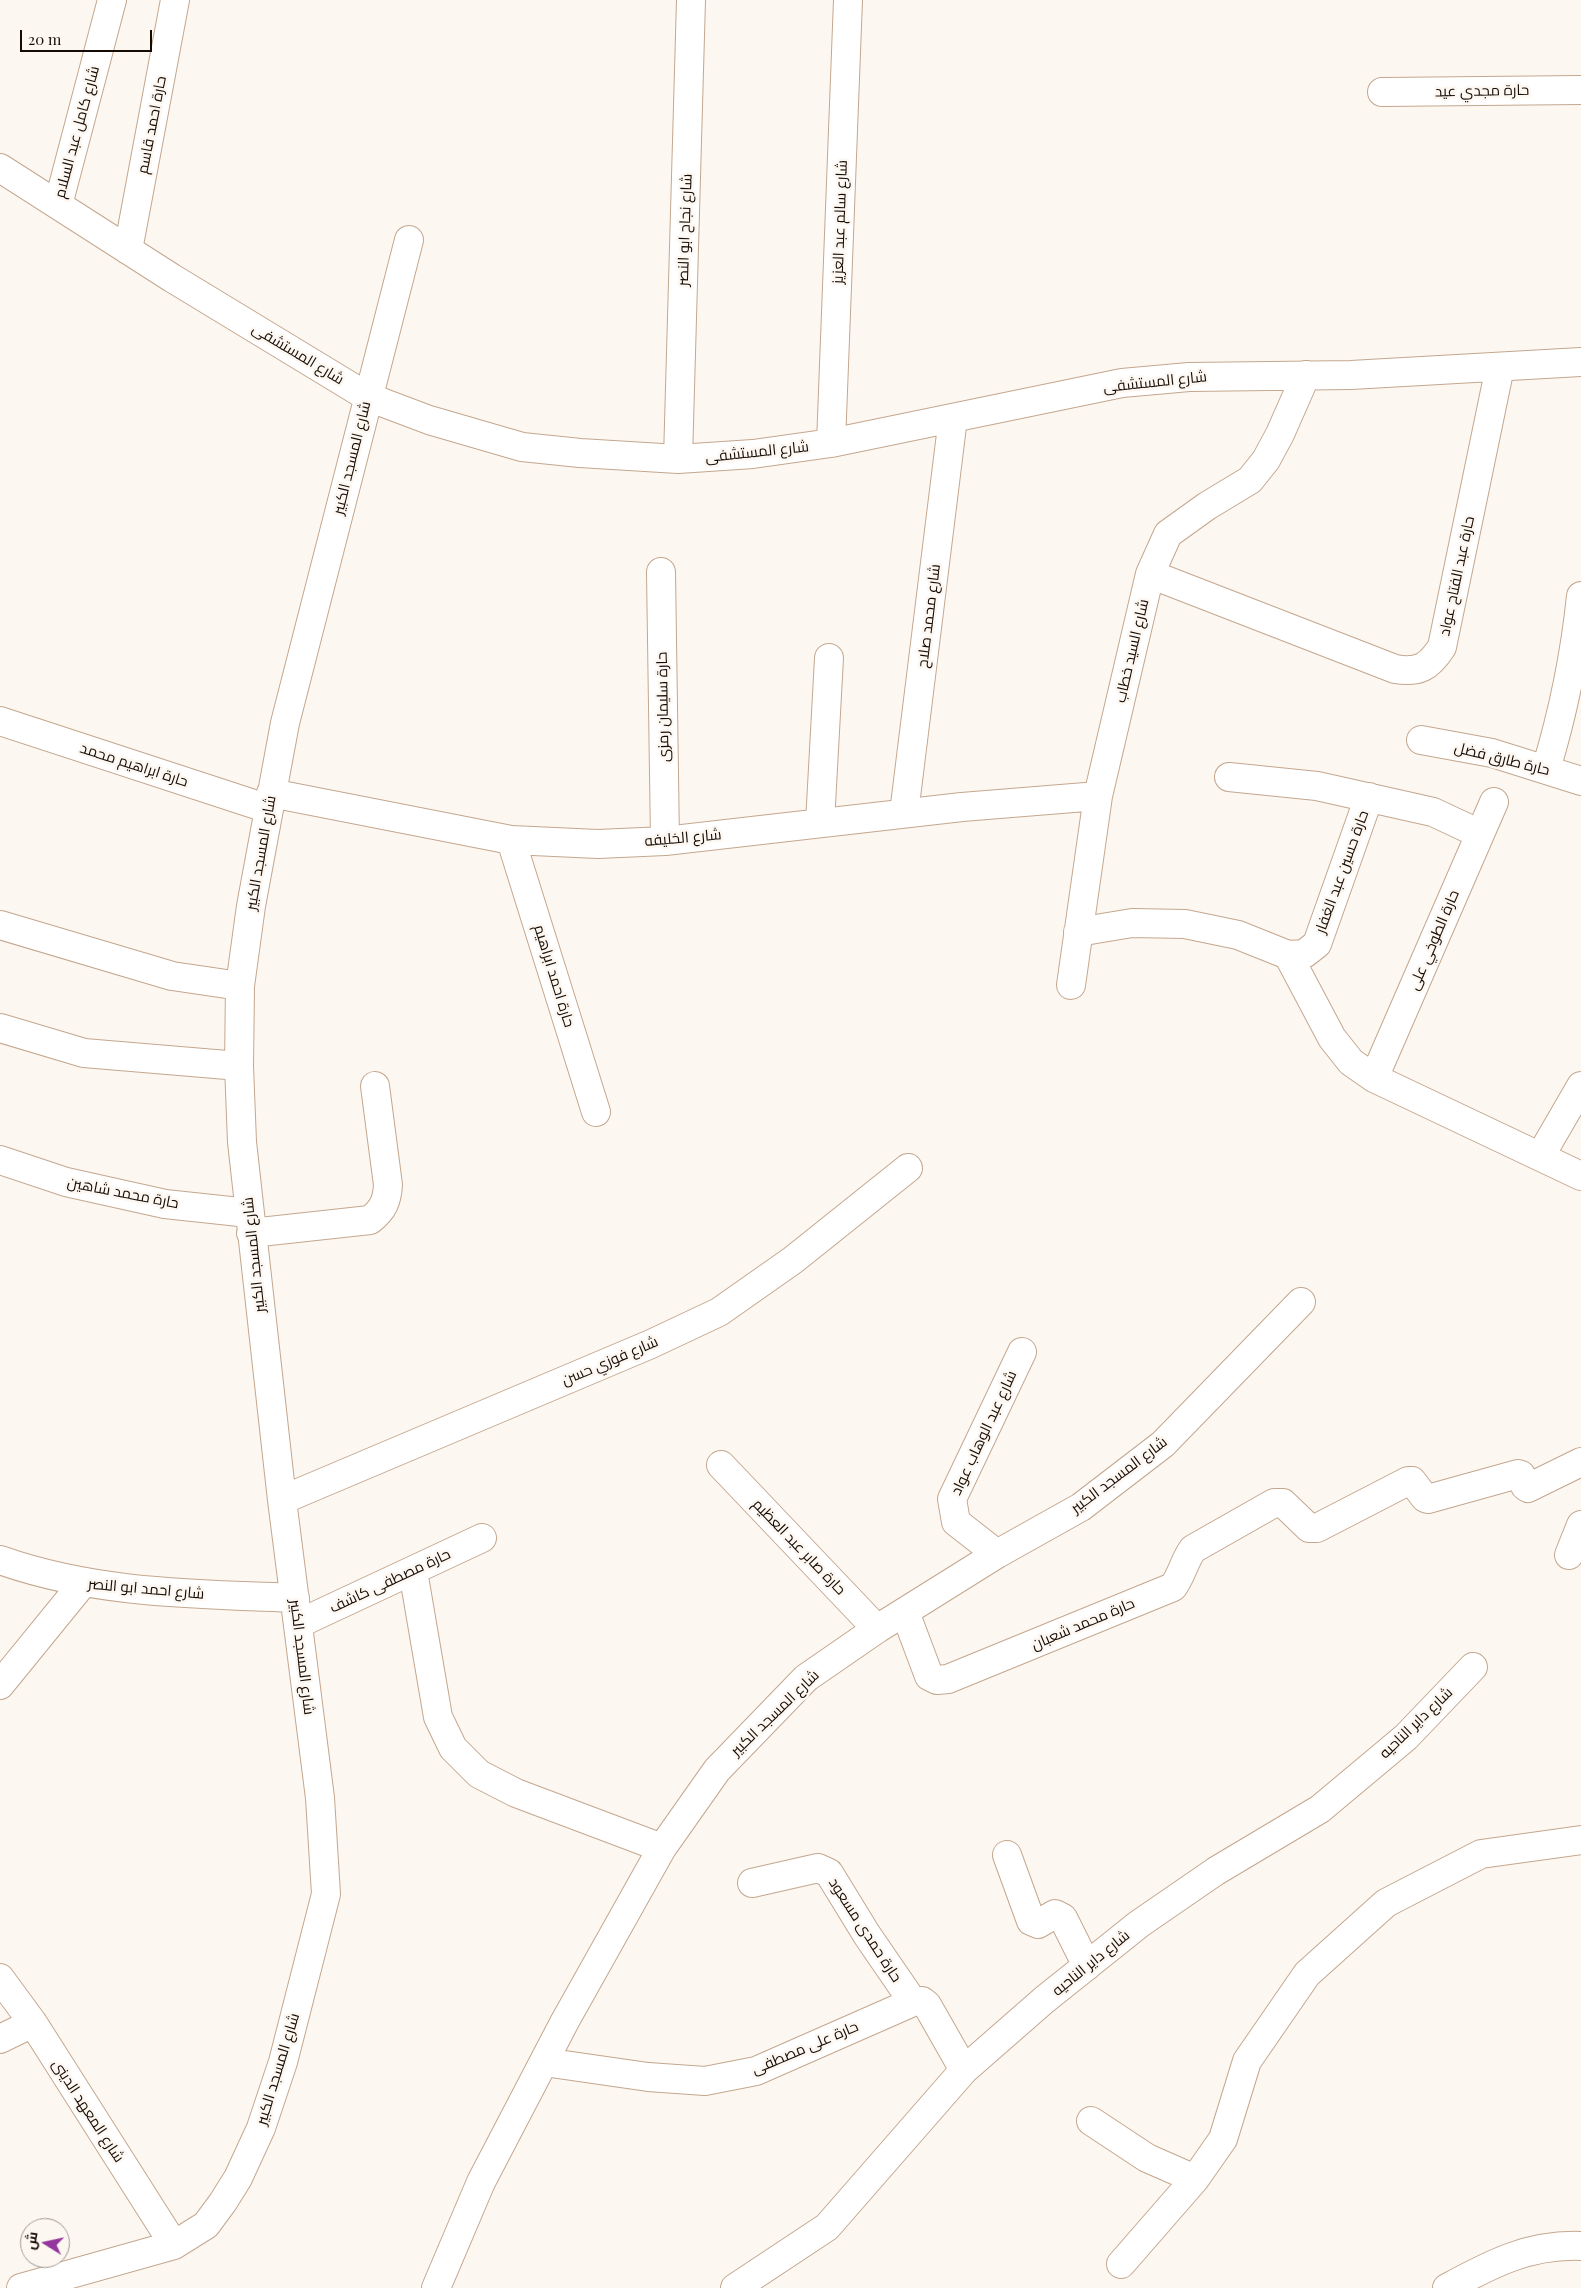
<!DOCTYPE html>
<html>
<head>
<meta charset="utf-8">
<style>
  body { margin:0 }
  #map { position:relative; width:1581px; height:2288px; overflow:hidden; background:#fdf7f2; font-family:"Playfair Display",Cairo,serif }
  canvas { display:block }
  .north { position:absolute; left:20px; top:2218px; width:50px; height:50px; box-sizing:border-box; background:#fdf7f2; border:1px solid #a09993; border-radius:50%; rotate:280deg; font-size:14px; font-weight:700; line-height:20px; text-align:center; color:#150b04 }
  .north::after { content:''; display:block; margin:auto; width:18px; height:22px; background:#95369e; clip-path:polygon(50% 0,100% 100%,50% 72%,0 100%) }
  .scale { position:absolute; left:20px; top:30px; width:132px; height:22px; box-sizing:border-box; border:2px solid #150b04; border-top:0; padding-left:6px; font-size:15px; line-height:18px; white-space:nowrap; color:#150b04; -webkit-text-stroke:4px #fdf7f2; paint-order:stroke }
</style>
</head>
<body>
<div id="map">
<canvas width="1581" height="2288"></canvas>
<div class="north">ش</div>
<div class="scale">20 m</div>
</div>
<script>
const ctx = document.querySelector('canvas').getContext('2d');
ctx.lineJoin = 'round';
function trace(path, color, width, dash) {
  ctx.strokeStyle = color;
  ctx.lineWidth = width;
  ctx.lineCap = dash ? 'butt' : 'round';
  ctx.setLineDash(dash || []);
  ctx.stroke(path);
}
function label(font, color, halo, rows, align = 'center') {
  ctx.font = font + ' "Playfair Display",Cairo,serif';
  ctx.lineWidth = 5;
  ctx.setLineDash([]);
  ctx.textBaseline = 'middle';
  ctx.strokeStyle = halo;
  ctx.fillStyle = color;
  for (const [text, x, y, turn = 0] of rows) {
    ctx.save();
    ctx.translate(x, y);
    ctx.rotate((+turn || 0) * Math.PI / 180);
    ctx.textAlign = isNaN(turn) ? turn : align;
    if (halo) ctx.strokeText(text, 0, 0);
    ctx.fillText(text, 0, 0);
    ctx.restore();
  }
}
const minor = new Path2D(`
  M1382 92 1581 90
  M0 168 172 278 368 397 429 420 522 447 580 453 678 459 753 454 831 443 1122 383 1189 377 1351 375 1581 362
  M58 205 112 0
  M128 250 175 0
  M831 443 848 0
  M678 459 691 0
  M661 572 665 841
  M1150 574 1395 669C1419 673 1429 667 1442 647L1500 367
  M0 721 269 809
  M1421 740 1492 753 1581 781
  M1546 769C1563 713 1575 654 1581 596
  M1229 777 1317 786 1433 812 1480 834
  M271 793 511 840 598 844 665 841 962 807 1098 796
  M904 813 953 418
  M820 823 829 658
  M511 840 596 1112
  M0 925 172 976 240 986
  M1078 932 1132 923 1185 924 1238 935 1288 955 1332 1038 1351 1062 1374 1078 1581 1176
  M1288 955 1304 954 1317 944 1369 797
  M1071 985 1098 796 1150 574 1168 534 1207 506 1250 480 1266 460 1280 434 1306 375
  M0 1028 84 1053 239 1066
  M1374 1078 1494 802
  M1541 1155 1581 1086
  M0 1160 66 1182 165 1204 249 1213
  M251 1233 370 1220C383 1210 387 1201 388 1185L375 1086
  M721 1465 877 1629
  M282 1500 651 1344 719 1312 793 1260 908 1168
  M997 1554 956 1522 952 1499 1022 1352
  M1569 1555 1581 1525
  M0 1560C96 1594 195 1594 295 1598
  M413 1571 438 1717 453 1748 479 1774 516 1793 662 1848
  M905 1612 929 1676 937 1680 948 1679 1173 1587C1182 1575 1184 1561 1193 1549L1274 1503H1283L1309 1528H1317L1408 1481H1412L1425 1498 1428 1499 1518 1474 1521 1475 1525 1486 1528 1488 1581 1462
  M298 1624 482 1538
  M0 1685 83 1583
  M1007 1855 1031 1921 1038 1924 1055 1914 1063 1918 1087 1966
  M752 1883 818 1868 829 1873 867 1935 913 2002
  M0 1978 33 2023 174 2245
  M0 2039 33 2023
  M544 2062 648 2077 705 2081 756 2071 913 2002 922 2001 927 2005 964 2070
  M1091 2121 1147 2158 1195 2179
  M1121 2264 1195 2179 1223 2139 1247 2061 1307 1974 1386 1903 1481 1854 1581 1840
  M21 2288 174 2245 206 2225 223 2202 238 2178 261 2128 283 2062 326 1894 320 1798 282 1500 242 1142 239 1066 240 986 251 906 285 723 409 240
  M436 2288 481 2182 565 2021 662 1848 717 1770 806 1678 877 1629 997 1554 1081 1507 1163 1444 1301 1302
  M735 2288 827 2227 964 2070 1044 2000 1139 1924 1216 1871 1320 1809 1406 1737 1473 1667
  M1447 2288C1491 2264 1529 2244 1581 2246`);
trace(minor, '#c4a78e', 30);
trace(minor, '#fff', 28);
label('15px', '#150b04', '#fdf7f2', [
  ["حارة مجدي عيد",1482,91,-1],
  ["حارة احمد قاسم",152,125,-79],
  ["شارع كامل عبد السلام",77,132,-75],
  ["شارع سالم عبد العزيز",840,222,-88],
  ["شارع نجاح ابو النصر",685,230,-88],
  ["شارع المستشفى",298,354,31],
  ["شارع المستشفى",1155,382,-6],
  ["شارع المستشفى",757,452,-6],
  ["شارع المسجد الكبير",352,458,-76],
  ["حارة عبد الفتاح عواد",1457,576,-78],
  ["شارع محمد صلاح",929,616,-83],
  ["شارع السيد خطاب",1132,651,-77],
  ["حارة سليمان رمزى",663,707,-91],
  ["حارة طارق فضل",1502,759,14],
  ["حارة ابراهيم محمد",134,765,18],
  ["شارع الخليفه",683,838,-5],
  ["شارع المسجد الكبير",261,853,-80],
  ["حارة حسين عبد الغفار",1342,872,-70],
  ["حارة الطوخي على",1434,940,-67],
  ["حارة احمد ابراهيم",554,976,73],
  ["حارة محمد شاهين",123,1193,11],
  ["شارع المسجد الكبير",254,1255,-96],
  ["شارع فوزي حسن",610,1361,-23],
  ["شارع عبد الوهاب عواد",984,1433,-65],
  ["شارع المسجد الكبير",1119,1475,-37],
  ["حارة صابر عبد العظيم",799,1547,46],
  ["حارة مصطفى كاشف",390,1581,-25],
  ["شارع احمد ابو النصر",146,1589,5],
  ["حارة محمد شعبان",1083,1624,-23],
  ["شارع المسجد الكبير",302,1657,83],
  ["شارع المسجد الكبير",775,1713,-44],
  ["شارع داير الناحيه",1416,1723,-44],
  ["حارة حمدى مسعود",865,1930,57],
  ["شارع داير الناحيه",1091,1963,-39],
  ["حارة على مصطفى",805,2048,-23],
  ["شارع المسجد الكبير",278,2069,-73],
  ["شارع المعهد الدينى",88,2111,57]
]);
</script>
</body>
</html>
